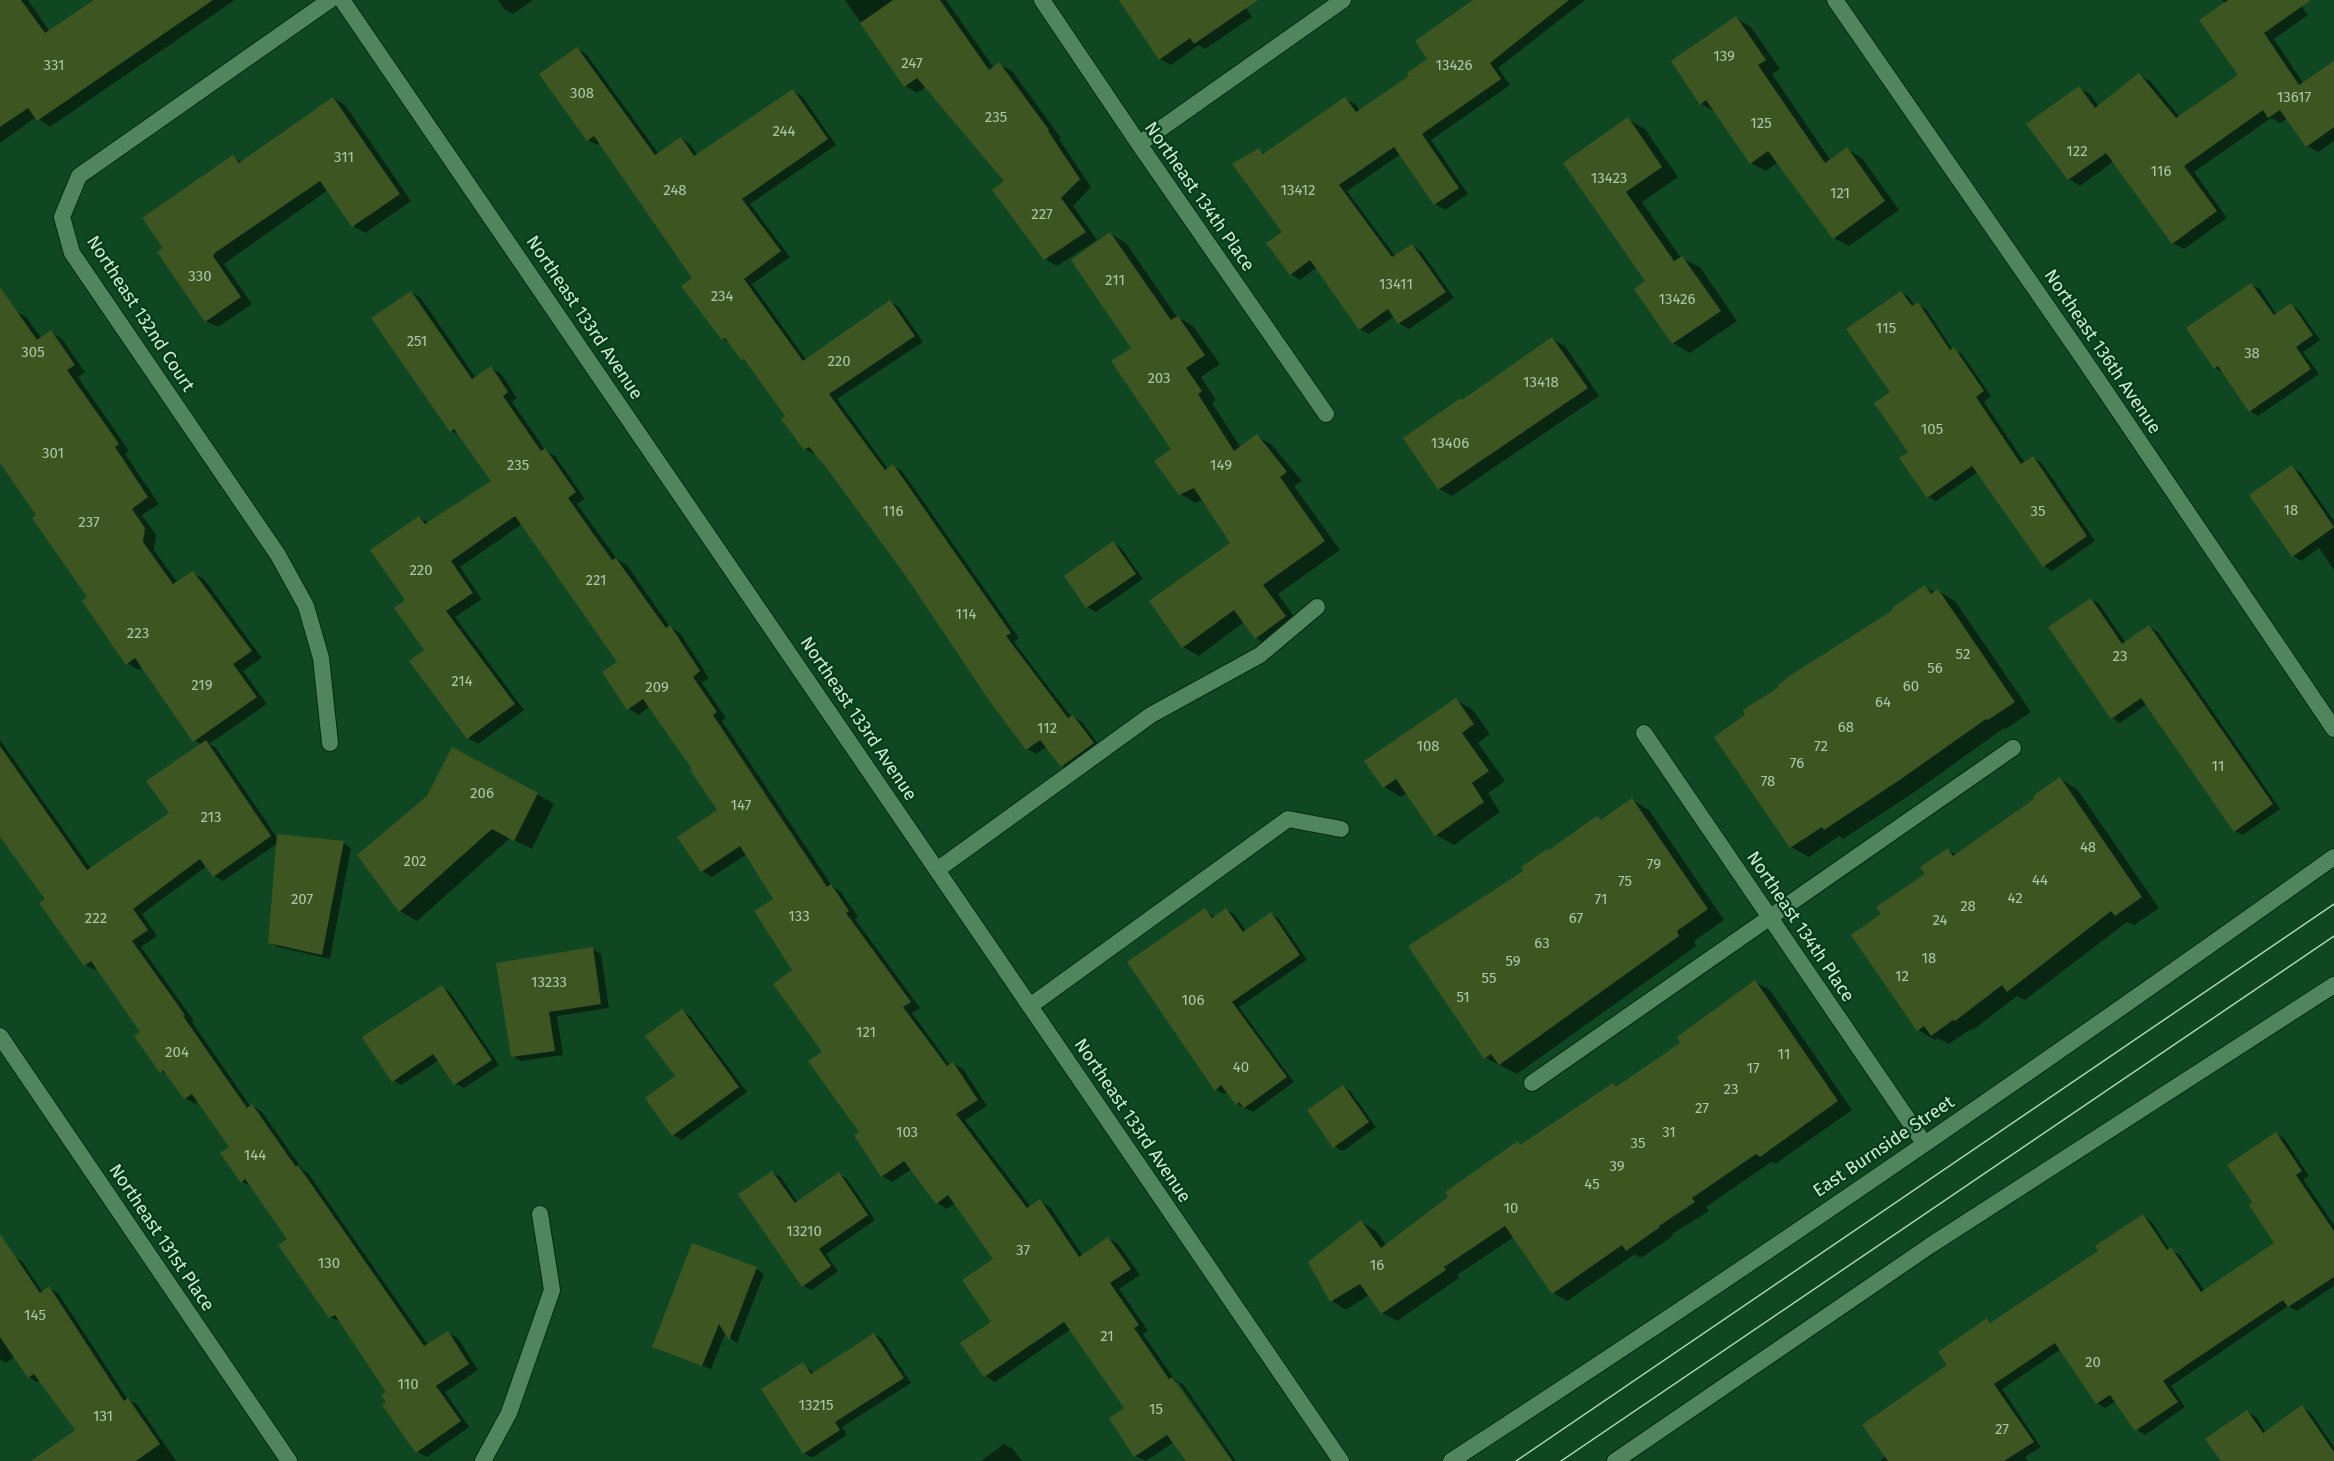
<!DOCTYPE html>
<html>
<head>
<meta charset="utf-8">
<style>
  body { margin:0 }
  canvas { display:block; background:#104723 }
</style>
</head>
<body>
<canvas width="2334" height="1461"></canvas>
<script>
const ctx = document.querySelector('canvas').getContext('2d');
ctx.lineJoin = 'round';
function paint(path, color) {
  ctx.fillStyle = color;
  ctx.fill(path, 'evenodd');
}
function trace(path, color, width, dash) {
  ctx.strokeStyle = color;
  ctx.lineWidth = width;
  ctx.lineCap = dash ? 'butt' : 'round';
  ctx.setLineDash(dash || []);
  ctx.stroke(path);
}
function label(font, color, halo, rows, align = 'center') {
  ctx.font = font + ' "Fira Sans",sans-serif';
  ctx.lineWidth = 4.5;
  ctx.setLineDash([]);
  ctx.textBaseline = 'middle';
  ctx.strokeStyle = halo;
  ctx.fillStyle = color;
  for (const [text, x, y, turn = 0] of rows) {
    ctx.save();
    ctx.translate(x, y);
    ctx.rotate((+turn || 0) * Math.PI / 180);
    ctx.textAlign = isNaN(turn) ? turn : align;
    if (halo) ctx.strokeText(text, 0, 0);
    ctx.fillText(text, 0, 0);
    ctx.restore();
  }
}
paint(new Path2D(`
  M0 0H28L50 32 113 0H235L50 127 36 117 0 143Z
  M498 0H533L513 14 504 9Z
  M845 0H946L994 68 999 64 1012 71 1061 138 1059 139 1091 187 1073 206 1097 240 1057 266 1045 259 1007 181 926 87 917 93 905 86Z
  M1120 0H1245L1242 2 1252 17 1205 49 1199 45 1171 65 1160 59Z
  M1473 0H1585L1498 68 1510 85 1431 140 1468 194 1445 210 1435 204 1401 154 1347 191 1396 257 1412 245 1421 251 1454 298 1409 329 1399 323 1395 316 1369 334 1360 329 1317 267 1300 280 1291 274 1285 233 1259 150 1266 154 1345 99 1355 104 1360 111 1411 77 1429 59Z
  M2222 0H2297L2308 15 2274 39 2304 84 2334 68V141L2318 152 2307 146 2288 118 2280 123 2271 118 2194 172 2227 218 2184 249 2173 243 2114 161 2080 186 2069 179 2029 125 2079 88 2090 94 2099 107 2139 75 2150 81 2180 117 2240 75 2225 4Z
  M1736 18 1751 27 1780 69 1772 74 1831 161 1847 149 1862 158 1899 210 1849 246 1834 238 1778 162 1766 171 1751 163 1716 112 1701 104Z
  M577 49 586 54 659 154 681 138 690 144 698 156 793 91 802 96 836 145 750 204 790 257 752 284 807 361 890 302 899 307 923 342 837 399 888 469 893 466 902 471 1019 638 1014 642 1072 718 1073 716 1082 722 1102 749 1071 771 1062 766 1047 747 1036 754 1027 749 904 571 816 453 814 454 805 449 787 416 748 363 743 360 732 345 723 339 695 278 601 142 597 145 588 140Z
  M333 98 345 105 411 201 365 233 353 226 328 190 224 264 252 304 218 327 206 321 165 249 233 157 242 162Z
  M1628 119 1645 129 1678 177 1642 202 1681 258 1700 267 1737 321 1690 353 1673 343 1647 282 1565 163Z
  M1111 234 1126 243 1177 317 1193 326 1220 364 1201 377 1216 400 1212 403 1241 448 1257 436 1272 445 1302 481 1294 486 1340 550 1278 594 1300 625 1271 647 1256 638 1244 622 1199 656 1183 647 1232 543 1204 499 1196 503 1180 494 1173 449 1133 348Z
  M2251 285 2260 289 2277 315 2291 305 2299 310 2320 340 2303 352 2319 374 2258 416 2250 411 2224 373 2215 368Z
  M411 292 421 298 476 378 491 368 501 374 517 398 512 402 546 451 555 456 585 499 577 504 617 559 627 565 670 627 680 633 709 678 702 683 726 718 722 721 832 886 841 892 858 917 855 919 920 1008 912 1013 950 1065 953 1063 963 1069 987 1106 965 1120 1031 1207 1040 1201 1050 1207 1083 1256 1108 1238 1118 1244 1140 1275 1119 1289 1148 1331 1143 1334 1175 1380 1183 1384 1236 1461H1233L1178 1382H1174L1230 1461H1187L1174 1442 1146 1461 1135 1456 1126 1409 1071 1329 995 1382 985 1376 962 1344 993 1322 995 1260 955 1203 947 1209 937 1203 912 1169 892 1182 882 1176 856 1136 861 1132 824 1052 794 971 775 900 747 854 712 877 702 871 719 810 694 769 650 706 639 715 629 709 619 662 522 524 460 567 482 599 455 617 524 710 478 744 468 738 426 650 407 601 419 517 429 523 493 482 460 436 451 431Z
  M1901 293 1909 297 1915 306 1918 304 1926 309 1953 350 1962 354 1991 396 1984 402 2025 463 2033 458 2041 462 2095 541 2052 571 2044 566 1978 472 1936 501 1928 497 1910 452 1892 392Z
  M15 311 26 317 42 339 51 332 62 339 85 372 78 377 129 451 125 454 159 504 142 515 156 535 154 550 178 583 193 573 204 579 262 658 243 671 267 704 209 744 216 748 278 839 343 843 351 848 330 959 278 947 269 942 278 843 223 881 214 876 207 866 142 914 157 936 141 947 194 1021 192 1022 251 1107 253 1106 262 1112 303 1170 308 1173 428 1345 448 1333 458 1338 478 1370 445 1392 469 1427 427 1457 417 1452 388 1403V1392L341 1322 330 1317 289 1239 252 1187 242 1182 231 1148 198 1101 195 1104 185 1098 169 1076 161 1071 142 1032 97 969 95 970 85 965 47 899 0 837V740L91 869 171 814 202 745 194 740 143 667 138 670 127 663 89 597 38 516 0 459V321Z
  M1552 339 1565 346 1599 396 1452 496 1439 489 1463 401Z
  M2292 467 2300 472 2334 521V570L2319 548 2301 561 2293 556Z
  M1113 543 1121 548 1143 579 1096 612 1087 607 1066 576Z
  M1925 587 1935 592 1938 591 1955 601 2031 712 2006 729 2004 728 1919 789 1843 839 1839 836 1809 857 1791 847 1895 610Z
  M2091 599 2099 604 2126 643 2150 627 2158 632 2280 809 2243 835 2235 831 2147 704 2120 723 2112 718Z
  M1456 700 1473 710 1490 734 1478 743 1505 781 1488 793 1500 812 1454 845 1436 835 1407 793 1401 797 1384 787Z
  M2060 779 2077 789 2159 908 2134 925 2127 922 2025 1000 2017 996 1973 1030 1971 1029 1949 1044 1938 1038 1935 1040 1918 1030 1883 914 1928 875 1948 850 1957 855 2036 799Z
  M537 794 554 804 532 849 510 838 417 921 400 911 359 856Z
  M1632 800 1649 810 1724 920 1694 941 1696 946 1517 1074 1503 1067 1486 1058 1525 871 1549 852 1602 821Z
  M1205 910 1215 917 1226 910 1234 914 1246 931 1271 914 1279 919 1307 960 1239 1007 1294 1082 1253 1112 1237 1104 1228 1091 1224 1094 1216 1090Z
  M592 949 601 954 609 1008 557 1016 563 1055 521 1061 513 1056Z
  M1755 982 1770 990 1852 1110 1775 1164 1771 1162 1706 1207 1709 1211 1672 1234 1673 1236 1641 1258 1635 1254 1567 1301 1553 1293 1514 1237 1457 1275 1459 1278 1397 1321 1382 1313 1369 1295 1346 1310 1332 1301 1310 1263 1361 1222 1376 1231 1387 1246 1518 1143 1522 1146 1613 1085 1619 1088 1682 1043Z
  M442 987 450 992 499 1065 464 1088 456 1084 439 1060 401 1085 393 1080Z
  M682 1011 690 1016 747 1092 682 1140 673 1135 647 1098 677 1077Z
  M1343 1087 1351 1092 1376 1127 1343 1151 1335 1147Z
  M2276 1134 2284 1138 2309 1176 2303 1179 2334 1225V1286L2297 1311 2288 1306 2171 1386 2185 1407 2145 1435 2137 1430 2116 1401 2105 1408 2097 1403 2061 1349 2002 1389 2041 1447 2025 1457 2028 1461H1880L1886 1456 1949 1365 1987 1320 1993 1323 2101 1251 2143 1216 2151 1221 2170 1250 2179 1254 2205 1291 2276 1244 2254 1202Z
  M772 1173 781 1177 798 1203 839 1174 847 1179 875 1220 826 1254 838 1271 812 1290 803 1286Z
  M14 1257 22 1261 43 1293 49 1288 58 1293 128 1400 137 1404 176 1461H97L40 1380 37 1382 29 1377 15 1356 6 1363 0 1359V1266Z
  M756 1269 764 1274 737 1343 730 1338 726 1332 711 1369 662 1351Z
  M874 1334 882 1339 911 1383 842 1427 847 1435 812 1458 804 1453 803 1364 814 1373Z
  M2302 1407 2310 1412 2334 1447V1461H2222L2247 1412 2256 1417 2266 1432Z
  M1004 1444 1013 1449 1022 1461H981Z`), '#0007');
paint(new Path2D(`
  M0 0H21L45 33 94 0H213L37 121 28 108 0 127Z
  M893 0H940L989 70 999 62 1049 130 1048 131 1080 179 1061 198 1086 232 1044 260 992 190 1004 181 917 78 904 87 860 23Z
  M1119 0H1258L1194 44 1190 38 1159 60Z
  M1473 0H1569L1490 63 1501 79 1422 134 1459 188 1434 205 1394 147 1339 185 1392 257 1412 244 1446 292 1398 324 1388 309 1359 330 1310 260 1290 275 1266 243 1282 232 1232 164 1259 148 1263 154 1345 97 1356 112 1409 76 1407 73 1427 59 1415 41Z
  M2228 0H2311L2264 33 2299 85 2334 61V127L2306 147 2280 110 2268 118 2263 110 2184 166 2217 211 2172 244 2106 153 2068 180 2026 124 2079 86 2095 108 2139 73 2176 118 2238 75 2199 20Z
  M1736 16 1766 60 1758 65 1825 163 1847 147 1885 201 1833 239 1768 151 1750 164 1706 100 1700 105 1671 61Z
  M577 47 655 155 681 137 694 156 793 89 828 139 742 199 781 251 744 279 803 361 890 300 915 336 829 394 885 470 893 464 1011 633 1006 636 1068 718 1073 715 1094 743 1061 767 1040 740 1026 750 991 703 903 572 825 466 809 447 804 450 781 419 785 416 744 359 742 361 725 338 722 340 681 286 692 278 594 136 587 141 539 74Z
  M333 97 400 194 352 227 320 181 216 252 213 256 241 297 205 322 157 252 163 248 142 218 233 155 239 163Z
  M1628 117 1662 167 1626 192 1674 261 1682 256 1721 311 1672 344 1634 289 1645 281 1563 163Z
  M1110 232 1171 320 1178 316 1205 355 1186 368 1202 391 1198 394 1234 451 1257 434 1287 472 1280 477 1325 541 1263 585 1286 616 1255 639 1234 610 1182 648 1149 601 1230 543 1194 488 1179 495 1154 461 1171 449 1111 361 1131 348 1071 260Z
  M2251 283 2274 315 2291 303 2313 335 2296 347 2311 369 2249 412 2218 366 2214 369 2186 328Z
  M0 287 37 340 51 330 75 365 67 370 119 444 115 447 148 497 132 509 145 528 143 542 173 584 193 571 252 651 233 664 257 697 193 742 135 658 126 665 82 601 87 597 32 518 36 515 0 463Z
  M411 291 472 379 491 366 508 392 503 396 541 451 545 448 576 492 568 498 612 560 616 558 666 628 670 625 700 671 693 677 717 712 713 715 827 887 831 884 849 911 846 913 911 1002 903 1007 947 1066 953 1062 978 1100 956 1114 1027 1208 1040 1199 1079 1257 1108 1237 1131 1269 1110 1283 1139 1325 1134 1328 1169 1379 1172 1377 1232 1461H1186L1167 1435 1134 1457 1109 1418 1124 1408 1064 1322 984 1377 960 1343 991 1322 962 1280 993 1259 948 1195 936 1204 904 1161 881 1177 854 1135 859 1132 808 1061 822 1052 773 984 792 970 754 911 773 899 740 846 701 872 677 837 717 810 690 770 692 769 643 699 627 710 602 672 617 662 515 516 451 561 473 593 446 611 515 704 467 739 409 661 424 650 394 608 405 600 370 550 419 516 425 524 491 481 454 429 450 432 371 318Z
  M1901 291 1912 306 1918 302 1950 350 1954 347 1984 391 1976 397 2021 464 2033 456 2087 536 2043 567 1972 466 1927 498 1899 458 1908 452 1874 403 1890 392 1846 329Z
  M1552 337 1588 388 1438 490 1403 438 1461 398 1462 400Z
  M2292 465 2334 527 2292 557 2249 495Z
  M1113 541 1136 574 1086 608 1064 576Z
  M1925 585 1931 594 1938 589 2015 702 1988 720 1986 719 1901 779 1824 830 1822 827 1790 848 1714 737 1745 715 1743 710 1779 687 1778 685 1791 675 1893 610 1892 608Z
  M2091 598 2122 644 2149 625 2273 804 2234 832 2141 698 2111 719 2048 627Z
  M1456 698 1474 724 1462 733 1489 771 1472 783 1484 802 1435 836 1396 779 1383 788 1364 761Z
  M206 740 271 836 213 877 200 859 133 909 148 930 132 941 185 1015 183 1016 247 1108 252 1104 296 1167 298 1165 424 1346 448 1331 469 1364 436 1386 461 1421 416 1453 382 1405 386 1402 381 1395 386 1392 335 1315 329 1318 278 1245 287 1239 245 1179 241 1183 220 1153 229 1147 192 1094 184 1099 163 1070 160 1073 134 1036 140 1032 91 961 84 966 39 903 45 899 0 837V746L87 870 169 813 146 781Z
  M452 747 538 793 514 841 492 829 399 912 357 855 427 796Z
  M2060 777 2142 897 2115 916 2111 911 2007 992 2002 985 1955 1021 1953 1020 1931 1036 1924 1026 1917 1031 1851 935 1881 914 1876 907 1925 874 1920 867 1948 848 1953 856 2034 799 2033 796Z
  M1632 798 1708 909 1677 931 1679 936 1499 1065 1491 1054 1484 1059 1408 946 1523 871 1521 867 1547 849 1549 850 1597 816 1601 820Z
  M277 834 344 841 322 955 268 943Z
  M1205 908 1212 918 1226 908 1243 932 1271 912 1300 955 1232 1002 1287 1077 1244 1108 1239 1102 1236 1105 1221 1085 1215 1091 1127 962Z
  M593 947 601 1004 549 1012 555 1051 511 1057 496 963Z
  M1755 980 1838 1101 1760 1157 1756 1154 1692 1198 1695 1202 1659 1226 1660 1227 1626 1251 1622 1245 1552 1294 1505 1226 1444 1267 1446 1270 1381 1314 1360 1284 1330 1302 1308 1262 1361 1220 1381 1248 1448 1197 1445 1192 1518 1141 1520 1145 1613 1083 1616 1087 1680 1043 1677 1037Z
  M442 985 492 1060 454 1085 433 1054 392 1082 362 1037Z
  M682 1009 739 1087 672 1136 645 1098 675 1076 645 1036Z
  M1343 1085 1369 1122 1333 1148 1307 1110Z
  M2276 1132 2302 1171 2296 1175 2334 1231V1277L2288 1307 2283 1300 2163 1381 2178 1402 2135 1431 2110 1395 2096 1404 2055 1343 1994 1384 2034 1442 2004 1461H1888L1862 1425 1947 1365 1938 1352 1987 1318 1990 1323 2098 1251 2095 1246 2143 1214 2167 1250 2171 1247 2201 1292 2274 1243 2249 1205 2252 1202 2227 1165Z
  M772 1171 795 1203 839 1172 868 1215 819 1249 831 1266 802 1287 738 1194Z
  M0 1234 40 1293 49 1286 124 1401 128 1398 160 1444 136 1461H31L75 1430 34 1374 28 1378 0 1337Z
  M692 1243 757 1267 729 1340 719 1324 702 1366 652 1347Z
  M874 1333 904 1378 835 1422 840 1430 803 1454 761 1389 803 1362 811 1374Z
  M2302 1405 2334 1452V1461H2221L2205 1439 2247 1410 2263 1433Z`), '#3d5521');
const service = new Path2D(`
  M937 870 1151 715 1260 655 1317 607
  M1030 1006 1288 819 1341 829
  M1532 1083 2013 748`);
const minor = new Path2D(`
  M342 0 1341 1461
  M1042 0 1139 144 1326 414
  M1835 0 2085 361 2334 729
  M1139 144 1343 0
  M1644 733 1924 1143
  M330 743 321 658 306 606 278 555 72 253 62 217 79 176 330 0
  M0 1036 289 1461
  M483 1461 509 1413 552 1290 540 1214`);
const tertiary = new Path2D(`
  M1451 1461C1750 1267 2044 1064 2334 857
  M1615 1461 1931 1245 2334 985`);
trace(service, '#012b10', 18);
trace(minor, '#012b10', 18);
trace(tertiary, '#012b10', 18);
trace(service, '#51855d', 16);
trace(minor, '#51855d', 16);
trace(tertiary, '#51855d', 16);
trace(new Path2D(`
  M1516 1461 2334 904
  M1561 1461 2334 936`), '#b5d4bc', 1.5);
label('15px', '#acc6a9', null, [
  ["139",1724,57],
  ["247",912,64],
  ["331",54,66],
  ["13426",1454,66],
  ["308",582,94],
  ["13617",2294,98],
  ["235",996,118],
  ["125",1761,124],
  ["244",784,132],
  ["122",2077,152],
  ["311",344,158],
  ["116",2161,172],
  ["13423",1609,179],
  ["248",675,191],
  ["13412",1298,191],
  ["121",1840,194],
  ["227",1042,215],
  ["330",200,277],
  ["211",1115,281],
  ["13411",1396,285],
  ["234",722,297],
  ["13426",1677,300],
  ["115",1886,329],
  ["251",417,342],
  ["305",33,353],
  ["38",2252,354],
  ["220",839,362],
  ["203",1159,379],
  ["13418",1541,383],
  ["105",1932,430],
  ["13406",1450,444],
  ["301",53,454],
  ["235",518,466],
  ["149",1221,466],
  ["18",2291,511],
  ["116",893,512],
  ["35",2038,512],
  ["237",89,523],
  ["220",421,571],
  ["221",596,581],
  ["114",966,615],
  ["223",138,634],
  ["52",1963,655],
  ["23",2120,657],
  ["56",1935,669],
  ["214",462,682],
  ["219",202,686],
  ["60",1911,687],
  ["209",657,688],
  ["64",1883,703],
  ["68",1846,728],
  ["112",1047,729],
  ["108",1428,747],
  ["72",1821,747],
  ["76",1797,764],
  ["11",2218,767],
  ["78",1768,782],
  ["206",482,794],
  ["147",741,806],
  ["213",211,818],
  ["48",2088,848],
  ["202",415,862],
  ["79",1654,865],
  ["44",2040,881],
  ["75",1625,882],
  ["42",2015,899],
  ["207",302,900],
  ["71",1601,900],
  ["28",1968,907],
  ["133",799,917],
  ["222",96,919],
  ["67",1576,919],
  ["24",1940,921],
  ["63",1542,944],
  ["18",1929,959],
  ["59",1513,962],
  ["12",1902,977],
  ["55",1489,979],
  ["13233",549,983],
  ["51",1463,998],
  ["106",1193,1001],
  ["121",866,1033],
  ["204",177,1053],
  ["11",1784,1055],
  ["40",1241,1068],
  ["17",1753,1069],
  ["23",1731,1090],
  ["27",1702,1109],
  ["103",907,1133],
  ["31",1669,1133],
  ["35",1638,1144],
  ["144",255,1156],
  ["39",1617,1167],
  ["45",1592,1185],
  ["10",1511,1209],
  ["13210",804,1232],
  ["37",1023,1251],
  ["130",329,1264],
  ["16",1377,1266],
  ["145",35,1316],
  ["21",1107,1337],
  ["20",2093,1363],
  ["110",408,1385],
  ["13215",816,1406],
  ["15",1156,1410],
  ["131",103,1417],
  ["27",2002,1430]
]);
label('18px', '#d1ecd6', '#023c19', [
  ["Northeast 134th Place",1199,197,55],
  ["Northeast 132nd Court",140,314,57],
  ["Northeast 133rd Avenue",584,318,56],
  ["Northeast 136th Avenue",2102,352,56],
  ["Northeast 133rd Avenue",858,719,56],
  ["Northeast 134th Place",1800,927,56],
  ["Northeast 133rd Avenue",1132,1121,56],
  ["East Burnside Street",1884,1147,-34],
  ["Northeast 131st Place",161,1238,56]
]);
</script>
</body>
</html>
